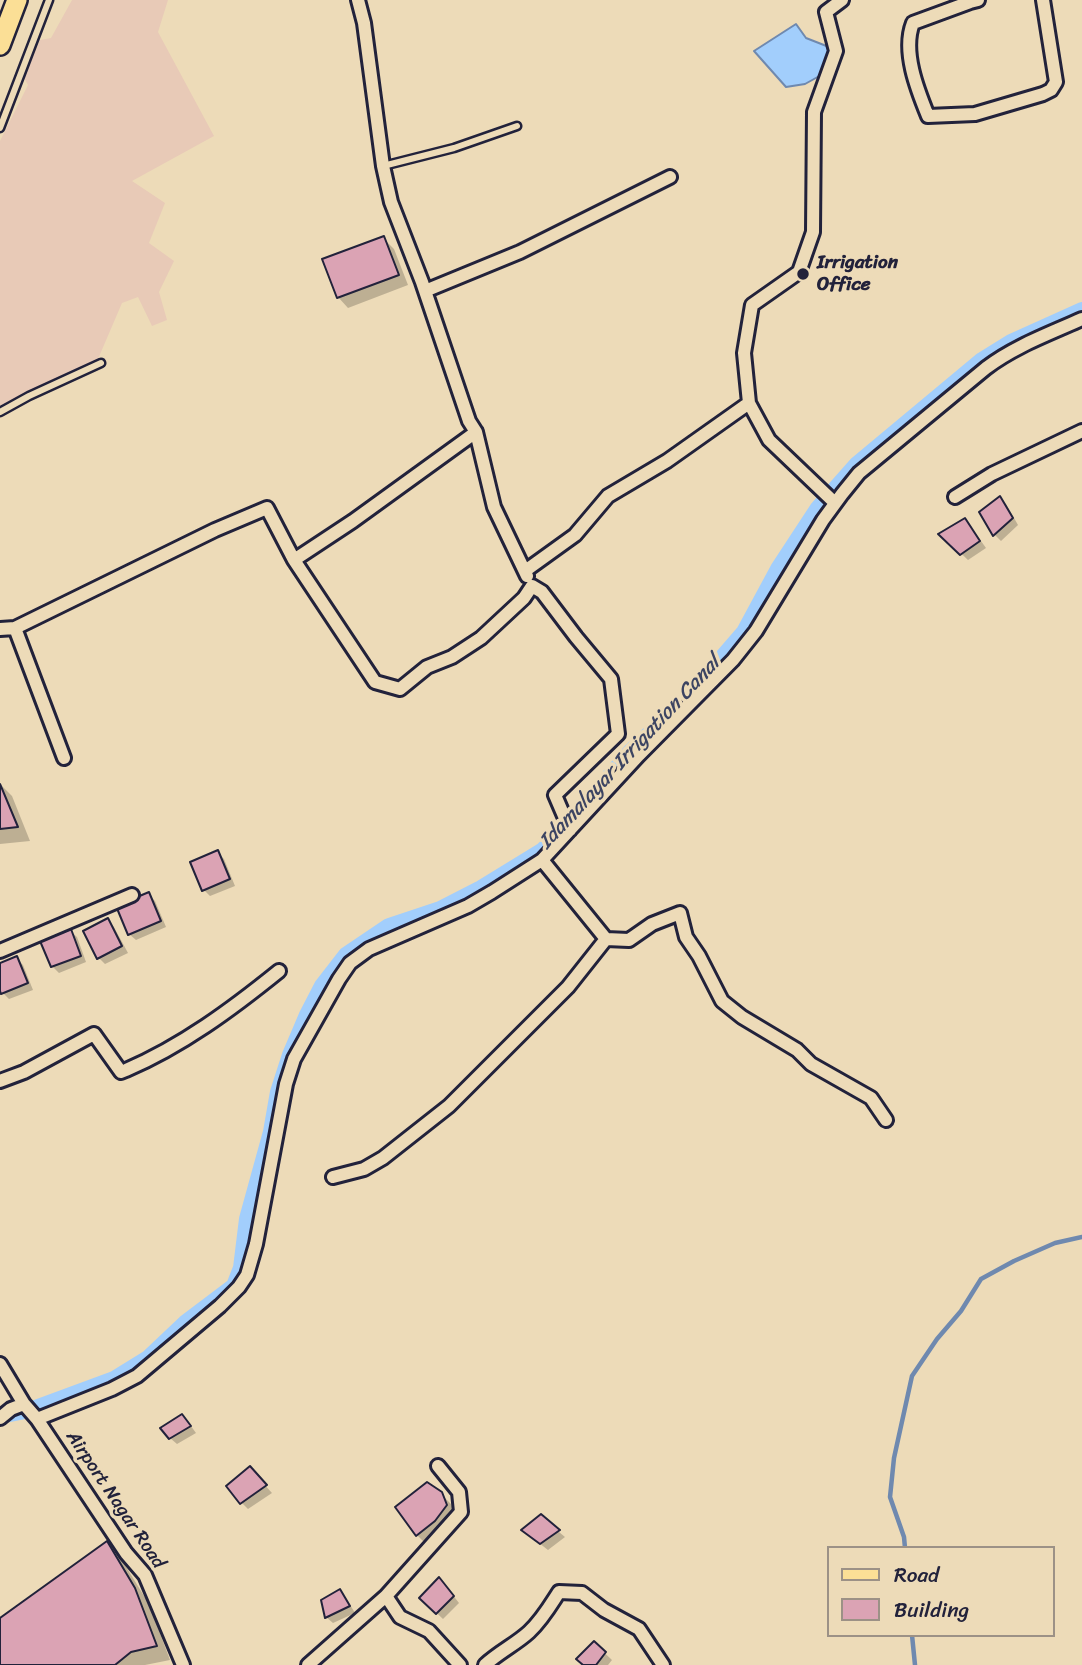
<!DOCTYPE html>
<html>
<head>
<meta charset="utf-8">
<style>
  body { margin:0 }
  #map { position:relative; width:1082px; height:1665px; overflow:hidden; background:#eddbb8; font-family:Sriracha,sans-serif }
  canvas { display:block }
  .legend { position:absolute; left:827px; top:1546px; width:228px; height:91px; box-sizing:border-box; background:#eddbb8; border:2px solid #9c9186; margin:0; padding:9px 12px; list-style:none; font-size:21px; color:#22223b }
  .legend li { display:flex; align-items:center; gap:14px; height:35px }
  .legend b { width:35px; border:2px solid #9c9186 }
</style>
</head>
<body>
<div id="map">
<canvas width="1082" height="1665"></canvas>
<ul class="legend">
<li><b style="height:9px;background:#fbdf96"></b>Road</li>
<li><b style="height:19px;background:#dba3b4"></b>Building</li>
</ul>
</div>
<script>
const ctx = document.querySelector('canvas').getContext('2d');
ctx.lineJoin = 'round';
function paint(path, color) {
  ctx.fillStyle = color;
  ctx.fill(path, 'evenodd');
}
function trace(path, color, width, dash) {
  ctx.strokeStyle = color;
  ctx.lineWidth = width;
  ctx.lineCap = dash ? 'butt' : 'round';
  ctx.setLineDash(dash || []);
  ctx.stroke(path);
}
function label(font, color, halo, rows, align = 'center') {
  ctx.font = font + ' Sriracha,sans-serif';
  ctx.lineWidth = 7;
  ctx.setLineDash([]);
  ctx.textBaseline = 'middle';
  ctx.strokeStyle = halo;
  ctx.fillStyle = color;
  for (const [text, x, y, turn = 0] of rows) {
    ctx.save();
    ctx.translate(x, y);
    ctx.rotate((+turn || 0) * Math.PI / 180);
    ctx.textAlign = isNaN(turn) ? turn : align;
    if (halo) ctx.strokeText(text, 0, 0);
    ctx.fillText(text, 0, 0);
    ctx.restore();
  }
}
paint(new Path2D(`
  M72 0H168L158 32 214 136 132 181 165 203 149 243 174 261 159 292 167 320 152 326 138 297 122 303 98 359 0 410V141L28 85 24 78 40 40 51 38Z`), '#e8cab7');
const water = new Path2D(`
  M796 24 806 38 829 47 823 74 805 84 786 87 754 51Z`);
paint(water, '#a2cefc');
trace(water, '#6f89af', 2);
paint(new Path2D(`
  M384 239 394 249 408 285 348 308 338 297Z
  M999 498 1006 504 1018 525 1001 541 995 535 981 512Z
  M965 521 971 527 986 548 968 560 941 534Z
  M0 784 12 796 30 841 0 844Z
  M217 852 224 859 235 886 210 896 204 890Z
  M148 894 155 901 166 927 136 940 129 934Z
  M108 920 114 927 128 953 105 964 99 958Z
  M70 931 77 937 86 962 59 973 52 966Z
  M16 958 23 965 33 990 9 999 3 993 0 986V965Z
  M188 1422 196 1433 177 1444 170 1438Z
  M249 1468 272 1493 248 1509 242 1503Z
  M440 1493 451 1504 457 1516 427 1545 417 1535Z
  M541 1517 565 1537 548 1550 530 1536Z
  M106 1543 120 1557 149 1604 170 1660 145 1665H0V1620Z
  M445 1585 459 1603 443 1619 421 1598Z
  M340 1591 346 1598 355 1613 333 1623 326 1617Z
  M594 1643 612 1660 608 1665H585Z`), '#0003');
trace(new Path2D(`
  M905 1548 904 1537 890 1497 894 1458 912 1376 937 1339 961 1311 981 1279 1014 1261 1055 1243 1082 1237
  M912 1635 915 1665`), '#6f89af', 4.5);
trace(new Path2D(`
  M579 812 631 751 687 698 744 632 778 569 818 508 856 465 982 360 1011 342 1082 310
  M0 1416 30 1410 114 1379 148 1358 185 1323 234 1286 241 1268 247 1219 271 1132 278 1092 290 1055 307 1015 322 986 346 955 389 926 440 909 481 888 543 850 557 836`), '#a2cefc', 16);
const building = new Path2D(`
  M384 236 399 275 337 298 322 259Z
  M1000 496 1013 518 993 536 979 512Z
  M965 518 980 541 960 555 938 534Z
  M0 784 18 827 0 829Z
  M218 850 230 879 202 891 190 862Z
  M149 892 161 921 128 935 116 906Z
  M108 918 122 946 97 959 83 931Z
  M71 929 81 956 51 967 40 941Z
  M17 956 28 983 1 994 0 991V963Z
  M182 1414 191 1426 169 1439 160 1428Z
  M250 1466 267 1485 240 1504 226 1486Z
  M427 1482 442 1492 447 1505 435 1521 416 1536 395 1507Z
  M541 1514 560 1530 540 1544 521 1530Z
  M107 1541 135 1588 157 1646 131 1652 115 1665H0V1618Z
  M439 1577 454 1596 436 1614 419 1598Z
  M340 1589 350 1606 325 1618 321 1600Z
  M594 1641 606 1652 596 1665H583L576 1659Z`);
paint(building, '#dba3b4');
trace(building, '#22223b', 2);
const service = new Path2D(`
  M0 128 49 0
  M383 166 454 148 517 126
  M0 412 29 396 101 363`);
const minor = new Path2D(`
  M358 0 364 23 383 166 391 202 422 282 469 421 476 432 353 521 294 560 375 682 400 689 427 667 452 657 481 638 524 598 532 586 542 592 576 637 611 679 618 734 555 795 570 830
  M978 0 970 2 913 23C902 51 917 89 928 116L975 114 1043 94 1051 90 1056 82 1043 0
  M425 291 520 252 670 177
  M476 432 494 507 527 576
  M955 497 992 474 1082 431
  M835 503 769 440 749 403 744 353 752 305 799 272 813 232 814 112 836 51 826 12 842 0
  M525 571 575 535 608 496 667 461 749 403
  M15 628 64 758
  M0 629 15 628 215 530 267 508 294 560
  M542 860 606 939 629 940 652 924 680 913 686 937 699 956 722 1001 742 1017 797 1050 811 1064 871 1098 886 1120
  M0 951 132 895
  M0 1081 24 1072 94 1034 121 1072 126 1070C182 1046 232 1009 279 971
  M333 1177 364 1169 383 1158 449 1106 568 987 606 939
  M0 1364 24 1404 37 1419 126 1553 145 1575 183 1665
  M0 1418 11 1409 24 1404
  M37 1419 112 1389 137 1376 220 1306 239 1287 247 1275 256 1244 286 1084 294 1059 339 979 350 963 369 949 468 906 492 892 542 860 639 755 733 660 756 631 823 520 842 494 859 473 986 368C1015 346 1049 334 1082 319
  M438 1466 459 1492 461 1512 386 1596 400 1617 429 1631 460 1665
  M308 1665 386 1596
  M485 1665C499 1652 516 1644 529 1632 542 1620 550 1606 559 1592L582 1593 604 1610 639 1629 663 1665`);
const primary = new Path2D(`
  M0 45 17 0`);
trace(service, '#22223b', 11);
trace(minor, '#22223b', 18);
trace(primary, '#22223b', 24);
trace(service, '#eddbb8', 6);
trace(minor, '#eddbb8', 12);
trace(primary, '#fbdf96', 19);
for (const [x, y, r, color] of [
  [803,274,7,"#22223b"]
]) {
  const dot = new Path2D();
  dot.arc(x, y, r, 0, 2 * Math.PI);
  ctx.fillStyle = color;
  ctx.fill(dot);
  trace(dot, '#eddbb8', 2.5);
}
label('bold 19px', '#22223b', '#eddbb8', [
  ["Irrigation",817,263],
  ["Office",817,285]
], 'left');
label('19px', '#22223b', '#eddbb8', [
  ["Airport Nagar Road",115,1500,56]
]);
label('italic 21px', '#3c4462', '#eddbb8', [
  ["Idamalayar Irrigation Canal",630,753,-47]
]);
</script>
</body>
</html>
